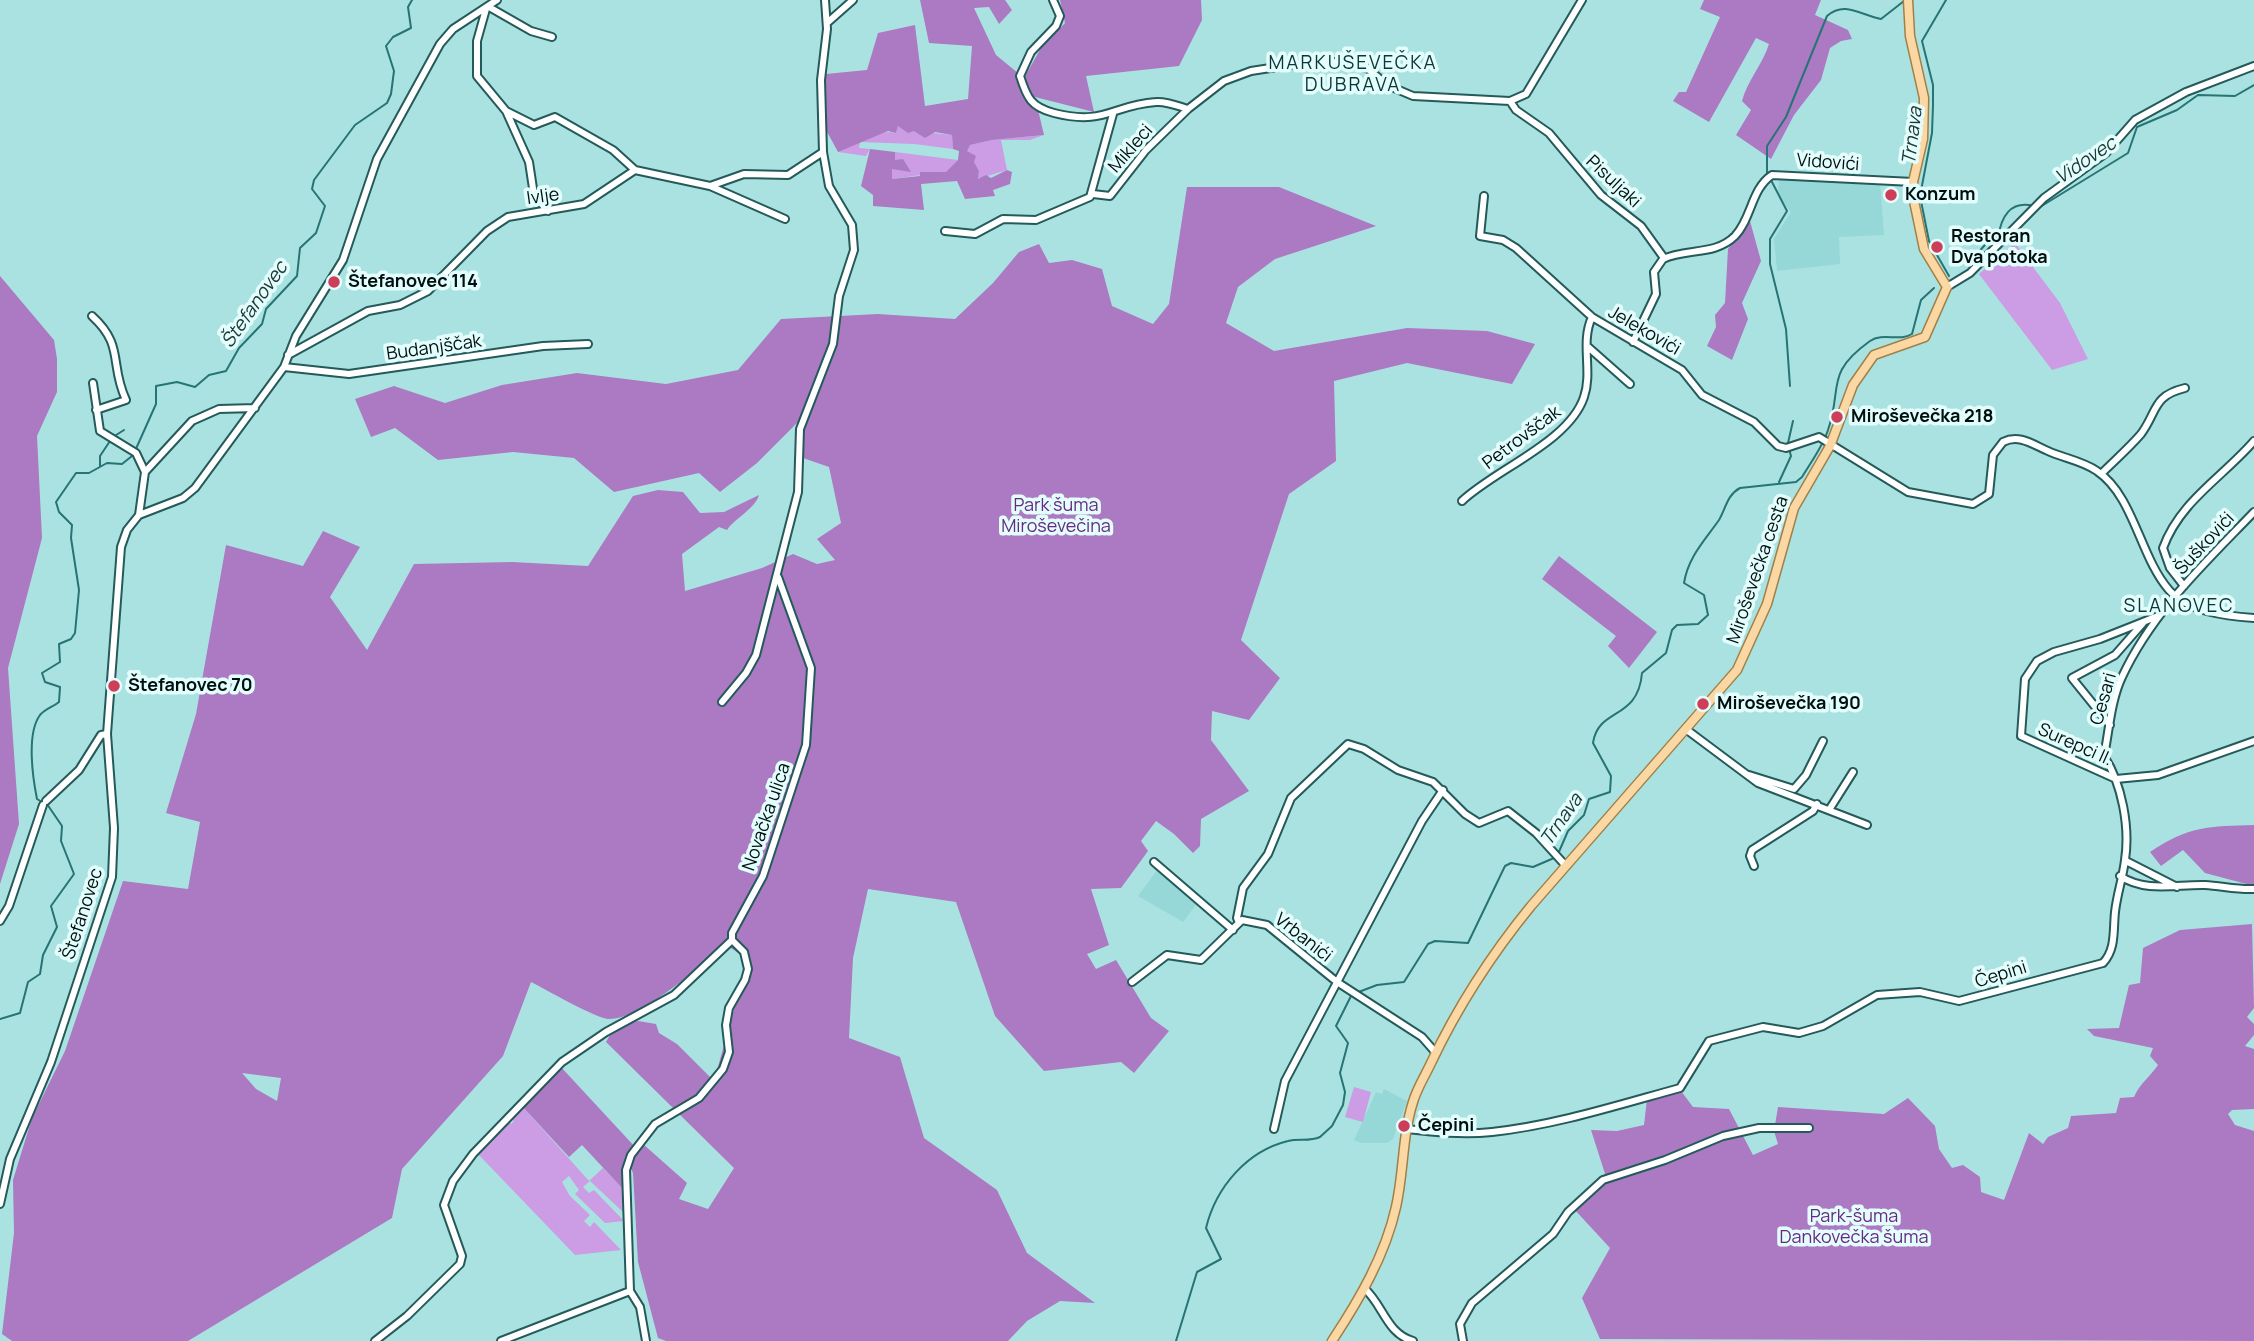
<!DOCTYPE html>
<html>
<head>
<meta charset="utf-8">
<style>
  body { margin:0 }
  canvas { display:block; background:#aae2e1 }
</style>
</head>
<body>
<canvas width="2254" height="1341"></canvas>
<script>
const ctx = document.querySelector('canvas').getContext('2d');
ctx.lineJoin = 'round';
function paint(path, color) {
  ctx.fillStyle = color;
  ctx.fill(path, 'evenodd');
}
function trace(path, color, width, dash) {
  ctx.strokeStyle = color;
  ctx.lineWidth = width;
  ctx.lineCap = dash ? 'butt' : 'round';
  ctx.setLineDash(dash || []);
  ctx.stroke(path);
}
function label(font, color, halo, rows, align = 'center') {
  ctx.font = font + ' Manrope,sans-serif';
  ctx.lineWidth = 7;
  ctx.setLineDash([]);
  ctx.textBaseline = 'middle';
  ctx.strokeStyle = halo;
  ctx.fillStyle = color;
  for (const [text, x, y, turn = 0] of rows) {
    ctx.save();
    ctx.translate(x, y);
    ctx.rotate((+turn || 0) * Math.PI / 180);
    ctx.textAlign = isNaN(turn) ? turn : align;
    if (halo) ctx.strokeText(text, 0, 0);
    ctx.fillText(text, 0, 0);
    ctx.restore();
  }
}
paint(new Path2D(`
  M1779 179 1880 182 1884 235 1839 237 1840 264 1777 271 1774 239 1791 212 1778 195Z
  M1158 869 1198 902 1183 922 1138 896Z
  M1384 1089 1407 1101 1393 1139 1387 1143H1361L1354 1140 1376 1092 1382 1094Z`), '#95d8d7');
paint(new Path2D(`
  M898 125 914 131 952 135 953 149 914 144 860 142 859 148 870 149 866 156 838 152C854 144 878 128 896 133Z
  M1044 135 1030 140H1001L1007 170 978 179 979 171 966 151 970 145 992 140Z
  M895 152 958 160 947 172H921V175L892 179 891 168 910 171 895 161Z
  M2015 243 2060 303 2088 359 2052 370 1979 274Z
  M1354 1087 1371 1092 1363 1122 1345 1117Z
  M521 1105 589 1181 603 1168 622 1188 623 1212 590 1181 583 1187 589 1193 594 1190 624 1221 605 1223 575 1194 579 1190 569 1176 562 1182 570 1196 590 1215 584 1221 590 1227 594 1222 621 1250 575 1255 477 1153 507 1120 511 1124 514 1121 510 1117Z`), '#cc9ce4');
paint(new Path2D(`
  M920 0H1005L1012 10 999 24 989 7 974 8 996 55 1024 78 1041 48 1065 23 1060 0H1201L1202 20 1179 66 1086 76 1094 112 1035 97 1044 135 992 140 970 145 967 151 976 156 974 162 979 171 978 179 986 175 991 178 1007 170 1012 172 1010 184 993 190 995 196 965 199 957 181 921 184 924 210 873 206V195L861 186 870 149 895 152V160L903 159 911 172 892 169V179L920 176V172H946L958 160 959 151 953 149 952 135 935 132 925 138 914 131 908 133 898 126 896 133 888 131 838 152 825 128 826 74 867 70 878 33 915 25 925 106 968 99 972 46 929 43Z
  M1704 0H1821L1815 15 1848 30 1852 39 1841 41 1830 48 1821 80 1794 115 1771 159 1736 135 1751 110 1742 101C1747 81 1763 64 1769 44L1756 38 1709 122 1673 101 1679 92H1686L1720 17 1700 9Z
  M1187 187H1279L1376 226 1275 259 1238 287 1226 323 1274 351 1407 328 1487 331 1535 344 1512 384 1407 363 1334 381 1336 461 1289 494 1241 640 1280 678 1249 720 1212 711 1211 740 1249 791 1201 819 1200 846 1193 853 1174 834 1156 821 1141 841 1148 851 1121 888 1091 889 1109 945 1087 954 1096 969 1116 960 1151 1018 1169 1031 1134 1073 1121 1062 1044 1071 995 1016 956 902 868 889 853 958 849 1038 900 1057 924 1138 997 1190 1027 1253 1095 1303 1060 1301 1027 1321 1008 1341H666L658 1338 638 1262 633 1173 627 1160 622 1188 582 1145 569 1157 521 1105 560 1066 636 1148 643 1144 687 1183 679 1199 708 1209 734 1168 606 1042 615 1026 638 1021 656 1024 659 1033 677 1044 714 1081 748 959 726 945C701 965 642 1019 609 1019 597 1019 545 989 531 982L503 1056 402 1169 392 1218 188 1341H12L2 1334 14 1233 13 1180 32 1118 65 1051 123 881 188 889 200 822 166 813 196 714 226 545 303 566 323 531 360 547 330 597 367 650 414 564 512 562 588 566 633 496 658 490 683 492 700 513 724 512 759 495C755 509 736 517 727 530L719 527 682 554 685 591 762 568 793 554 817 564 835 560 817 539 841 523 829 467 803 458 801 419 757 463 720 492 699 473 614 492 574 458 513 452 438 460 395 428 371 437 355 399 394 386 445 403 502 385 577 373 666 384 738 370 781 319 878 314 955 319 993 283 1019 252 1039 244 1049 263 1072 260 1102 269 1112 306 1153 324 1169 304ZM242 1073 281 1078 277 1101 256 1089Z
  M1750 221 1761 261 1742 303 1748 319 1732 360 1707 346 1716 327 1715 315 1725 303 1728 249Z
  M0 276 54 340 57 359V392L37 436 42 538 8 668 19 824 0 884Z
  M1559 556 1657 632 1629 668 1608 646 1616 636 1542 579Z
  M2254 825V886L2205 873 2183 850 2161 866 2150 852C2188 826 2210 826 2254 825Z
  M2252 924 2254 1008 2247 1017 2254 1024V1035L2245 1046 2254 1049V1109L2232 1110 2228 1114 2235 1125 2254 1131V1341L1600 1339 1582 1298 1610 1248 1574 1209 1607 1180 1591 1130 1617 1131 1644 1125 1647 1099 1681 1091 1693 1107 1729 1109 1753 1155 1778 1144 1774 1131 1778 1107 1884 1114 1908 1098 1935 1126 1939 1149 1952 1168 1963 1165 1980 1177 1981 1192 2004 1200 2029 1133 2043 1144 2048 1137 2068 1128 2071 1116 2116 1113 2120 1098 2134 1097C2140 1083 2149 1078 2158 1065L2150 1056 2153 1048 2094 1036 2087 1029 2119 1028 2129 985 2140 983 2143 948 2180 930Z`), '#ab7ac2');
trace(new Path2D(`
  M1946 0 1922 41 1933 85V105L1932 133 1920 196 1929 241 1949 276
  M1767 173V146L1786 117 1827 16C1845 0 1862 16 1881 19L1904 1
  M1772 182 1787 211 1770 239V264L1786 329 1790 386
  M2040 207 2128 153 2137 127 2177 110 2198 95 2235 96 2254 85
  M1978 253 1989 240 1998 238C2001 217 2010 200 2034 206
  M113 437 124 430
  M1788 443 1793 421
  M135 451 156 404V386L177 382 195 387 209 375 226 371 239 348 262 324 266 309 297 276 300 248 316 233 325 206 312 189 314 180 355 125 387 103 391 94 394 71 386 46 393 37 411 28 408 7 412 0
  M100 466V456L110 441
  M1779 482 1791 456 1789 449
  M42 802 37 799C33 779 26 734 40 715 45 709 53 707 59 702L60 687 45 682 42 673 60 662 59 644 71 639 75 633 79 590 71 538 72 525 59 512 56 502 76 473H89L107 463 122 464 132 456
  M1558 854 1568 831 1584 815 1589 799 1610 792 1611 776 1593 743C1598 707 1638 721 1642 673L1666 653 1672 630 1677 625 1698 624 1708 615 1704 595 1684 583C1688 557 1705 540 1719 520 1726 508 1727 495 1740 488L1796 482 1802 477C1811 462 1823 446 1828 430 1843 387 1824 374 1870 341 1883 332 1899 342 1912 334L1921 300 1934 288
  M1356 993 1377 985 1404 982 1428 944 1435 941 1468 943 1505 866 1511 863 1533 867 1554 858
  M0 1019 20 1013 28 982 40 974 43 955 57 927 51 906 74 874 61 841 62 826 47 804
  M1176 1341 1197 1272 1221 1259 1206 1228C1216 1187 1247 1151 1288 1141 1299 1138 1309 1142 1320 1137L1332 1126 1343 1105 1345 1092 1340 1073 1348 1043 1336 1026 1351 996`), '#267473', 2);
const minor = new Path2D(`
  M1053 0 1060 16 1056 26 1031 52 1020 76C1027 98 1031 107 1054 113 1105 126 1112 105 1156 102 1166 101 1178 106 1188 109L1224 81 1251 71 1322 60 1367 68 1387 85 1413 96 1510 101 1526 94 1582 0
  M489 7 531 31 552 37
  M486 9 477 41V76L506 111 529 162 534 195 548 211
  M827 23 853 0
  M1510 101 1516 110 1549 133 1601 195 1641 226 1664 258
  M506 111 534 125 555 117 613 150 635 170
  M710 186 785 219
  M1093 194 1110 196 1146 150 1188 109
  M1484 196 1480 236 1503 240 1516 248 1592 317 1682 370 1702 395 1754 422 1778 446 1786 448 1819 437 1908 492 1973 504 1989 494 1993 455 2003 442C2019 434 2032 444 2048 451 2063 458 2083 461 2097 471 2134 496 2140 557 2169 590 2188 612 2227 616 2254 618
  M945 231 975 234 1003 219 1036 220 1090 197 1113 114
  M1947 287 1970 273 2044 198 2106 153 2135 120 2186 92 2254 66
  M92 316C125 346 109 364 126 400L96 410
  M1633 342 1656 294 1654 272 1663 259C1686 248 1715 256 1735 236 1752 218 1751 189 1772 175L1913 182
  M1587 346 1630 384
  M288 355 368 311 400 305 428 291 487 231 508 217 584 204 635 170 710 186 744 174 788 175 823 152
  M284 367 349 374 543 346 588 344
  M93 383 100 431 136 453 145 472
  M2101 474C2114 461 2129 448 2141 434 2158 411 2152 396 2185 388
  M1462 501C1496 469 1569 442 1584 397 1593 371 1580 343 1592 317
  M139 515 145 472 192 421 219 409 255 408
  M2184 586 2170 568 2163 548C2180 501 2223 477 2254 441
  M2158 616 2100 639 2054 652 2037 661 2025 679 2021 736 2116 779 2158 775 2254 741
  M722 702 746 673 756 655 798 492 800 429 833 344 839 296 854 250 852 225 829 186 823 152 821 80 827 29 825 0
  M2110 725 2072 678 2115 655 2143 623
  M1687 730 1758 783 1867 825
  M1749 775 1794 789 1806 775 1823 741
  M46 801 79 770 101 735 107 734
  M1829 810 1853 772
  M2126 861 2177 887
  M1154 862 1233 930
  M1754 866 1750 856 1752 850 1813 811 1817 804
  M2120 876C2146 893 2177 884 2205 885 2222 886 2238 890 2254 889
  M0 921 9 906 43 805
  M1239 923 1237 918 1243 888 1268 854 1291 798 1348 744 1364 749 1398 770 1433 782 1465 814 1479 823 1508 811 1536 833 1566 866
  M1132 982 1167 955 1201 960 1242 920 1267 925 1337 982 1422 1037 1436 1053
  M1274 1129 1285 1081 1422 821 1443 790
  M1406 1129C1434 1132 1463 1135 1492 1132 1556 1125 1618 1105 1680 1088L1709 1041 1763 1027 1799 1033 1823 1026 1877 995 1920 992 1959 1001 2103 963C2116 949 2113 931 2115 912 2117 894 2123 877 2125 860 2130 827 2122 784 2104 756 2109 731 2111 700 2122 677 2152 612 2205 563 2254 512
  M0 1204 10 1159 51 1062 112 877 114 828 107 734 121 547 127 530 139 515 183 498 195 488 284 367 296 336 343 260 377 159 440 44 453 29 497 0
  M1365 1289C1383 1305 1387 1334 1413 1341
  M375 1341 407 1316 460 1264 462 1256 444 1205 453 1181 473 1154 562 1062 606 1032 674 995 732 940
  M501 1341 630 1291
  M646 1341 640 1307 630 1291 626 1170 631 1155 655 1124 699 1098 723 1069 729 1052 726 1025 729 1008 745 980 748 969 744 952 732 940V933L763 876 806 745 811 668 778 577
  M1463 1341 1460 1324 1472 1303 1553 1234 1568 1212 1603 1180 1665 1160 1723 1136 1759 1128H1809`);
const major = new Path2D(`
  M1332 1341C1359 1300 1385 1256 1396 1207 1404 1172 1402 1136 1413 1102 1417 1088 1425 1076 1431 1063 1458 1006 1491 955 1531 906L1737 670 1767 604 1794 508 1830 446 1853 385 1874 355 1925 337 1947 287 1924 249 1914 201 1913 182 1923 139 1924 98 1910 36 1908 0`);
trace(minor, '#245a5a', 10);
trace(major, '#a18048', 11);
trace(minor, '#fff', 6);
trace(major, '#fbd7a3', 8);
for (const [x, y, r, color] of [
  [1891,195,7,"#ce3e58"],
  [1937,247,7,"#ce3e58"],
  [334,282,7,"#ce3e58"],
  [1837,417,7,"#ce3e58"],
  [114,686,7,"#ce3e58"],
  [1703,704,7,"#ce3e58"],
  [1404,1126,7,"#ce3e58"]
]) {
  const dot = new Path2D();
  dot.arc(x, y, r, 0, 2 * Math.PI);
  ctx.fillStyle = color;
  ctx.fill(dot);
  trace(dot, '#e2fdfc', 2.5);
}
label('18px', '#001010', '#e2fdfc', [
  ["Mikleci",1131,149,-49],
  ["Vidovići",1828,163,4],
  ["Pisuljaki",1613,182,43],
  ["Ivlje",543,197,-8],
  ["Jelekovići",1644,331,30],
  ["Budanjščak",434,348,-8],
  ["Petrovščak",1522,438,-37],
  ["Šuškovići",2205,544,-47],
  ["Miroševečka cesta",1758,570,-71],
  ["Cesari",2104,699,-74],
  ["Surepci II.",2075,745,24],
  ["Novačka ulica",767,817,-71],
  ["Štefanovec",83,914,-72],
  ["Vrbanići",1303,938,38],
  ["Čepini",2001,975,-17]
]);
label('bold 18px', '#001010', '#e2fdfc', [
  ["Konzum",1905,195],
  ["Restoran",1951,237],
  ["Dva potoka",1951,258],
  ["Štefanovec 114",348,282],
  ["Miroševečka 218",1851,417],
  ["Štefanovec 70",128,686],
  ["Miroševečka 190",1717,704],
  ["Čepini",1418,1126]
], 'left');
label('18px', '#672a80', '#e2fdfc', [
  ["Park šuma",1056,506],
  ["Miroševečina",1056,527],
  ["Park-šuma",1854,1217],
  ["Dankovečka šuma",1854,1238]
]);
ctx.letterSpacing = '2px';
label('19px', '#0a3635', '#e2fdfc', [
  ["MARKUŠEVEČKA",1353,64],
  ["DUBRAVA",1353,86],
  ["SLANOVEC",2179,607]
]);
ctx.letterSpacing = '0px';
label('italic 19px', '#213838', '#e2fdfc', [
  ["Trnava",1913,136,-83],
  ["Vidovec",2086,161,-34],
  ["Štefanovec",255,305,-55],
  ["Trnava",1562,820,-55]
]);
</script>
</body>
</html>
